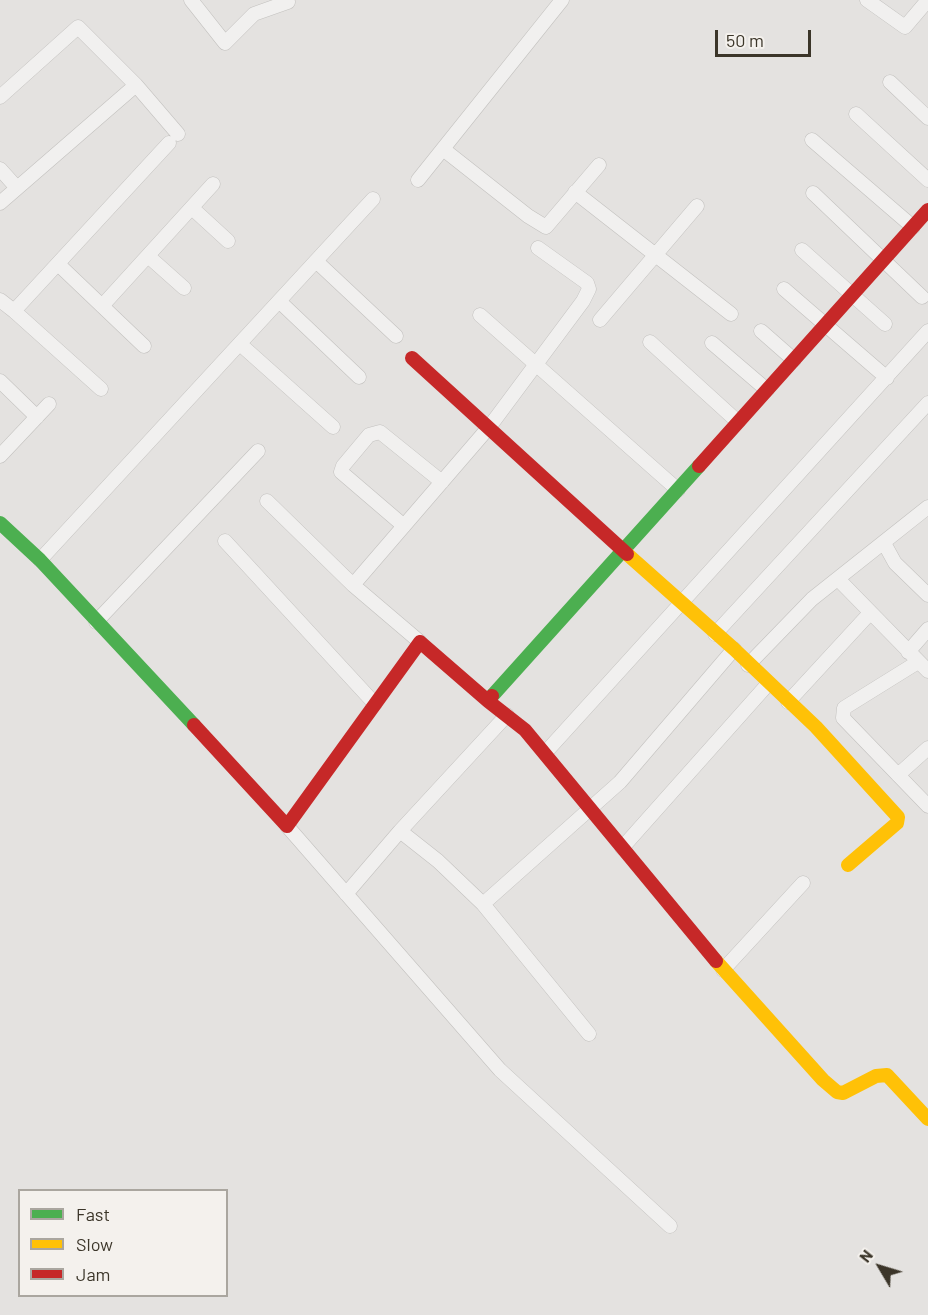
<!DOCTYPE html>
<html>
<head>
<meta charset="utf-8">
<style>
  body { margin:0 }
  #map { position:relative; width:928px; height:1315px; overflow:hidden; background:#e4e2e0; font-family:Barlow,sans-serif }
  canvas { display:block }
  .legend { position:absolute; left:18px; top:1189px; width:210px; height:108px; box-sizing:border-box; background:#f4f1ed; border:2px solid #aaa69f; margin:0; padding:8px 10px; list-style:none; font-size:18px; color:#3b3529 }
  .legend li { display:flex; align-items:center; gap:12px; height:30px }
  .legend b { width:30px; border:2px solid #aaa69f }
  .north { position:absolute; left:850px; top:1237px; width:60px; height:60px; -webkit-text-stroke:4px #f4f1ed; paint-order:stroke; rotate:308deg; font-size:16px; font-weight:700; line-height:24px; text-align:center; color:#3b3529 }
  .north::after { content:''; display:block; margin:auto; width:21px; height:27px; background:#3b3529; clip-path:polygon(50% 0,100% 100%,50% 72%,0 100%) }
  .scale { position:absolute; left:715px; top:30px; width:96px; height:27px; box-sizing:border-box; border:3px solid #3b3529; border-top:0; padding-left:8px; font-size:18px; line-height:21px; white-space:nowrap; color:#3b3529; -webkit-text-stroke:4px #f4f1ed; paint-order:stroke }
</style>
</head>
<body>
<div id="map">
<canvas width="928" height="1315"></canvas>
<ul class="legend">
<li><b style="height:8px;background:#4caf50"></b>Fast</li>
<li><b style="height:8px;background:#ffc107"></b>Slow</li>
<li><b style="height:8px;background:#c62828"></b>Jam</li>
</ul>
<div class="north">N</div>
<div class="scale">50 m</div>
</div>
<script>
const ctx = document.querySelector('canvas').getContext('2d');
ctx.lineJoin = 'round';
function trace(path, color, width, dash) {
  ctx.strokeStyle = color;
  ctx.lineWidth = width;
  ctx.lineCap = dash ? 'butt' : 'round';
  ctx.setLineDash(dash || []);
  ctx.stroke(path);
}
const street = new Path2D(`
  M191 0 225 43 254 14 288 2
  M867 0 905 27 928 0
  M890 82 928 118
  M0 97 78 27 136 85 178 134
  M856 114 928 180
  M812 140 913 227
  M443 149 528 216 546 227 599 165
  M0 169 17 188
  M418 180 562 0
  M575 192 731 314
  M813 193 922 297
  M0 203 136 85
  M192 208 228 241
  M802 250 885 324
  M148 256 184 288
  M316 261 396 336
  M58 264 144 346
  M784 289 887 378
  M0 300 14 311 169 143
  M279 301 359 377
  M102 306 213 184
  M14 311 101 389
  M480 315 678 490
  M600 320 697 206
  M761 331 794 360
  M650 342 738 422
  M712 343 767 390
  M240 344 333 427
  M0 381 37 417
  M0 456 49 404
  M267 501 353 585 420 642
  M404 526 341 472 343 466 369 435 380 432 442 482
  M225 541 375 704
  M884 543 895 563 928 595
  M40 560 373 199
  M838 579 928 671
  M353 585 490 426 583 301 589 289 587 283 538 248
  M96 622 258 451
  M715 634 928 403
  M908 652 928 629
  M918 662 844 708 843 718 928 806
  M748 665 812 599 928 507
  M788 702 870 613
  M545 753 928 331
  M898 775 928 748
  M287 826 500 1070 670 1226
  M400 831 438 861 483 904 589 1034
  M622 848 768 684
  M346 894 400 831 507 715
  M483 904 620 782 734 649
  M723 970 803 883`);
trace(street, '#c2c0be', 15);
trace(street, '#f1f0ef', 14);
trace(new Path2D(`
  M0 523 40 560 194 725
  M492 696 699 466`), '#4caf50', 14);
trace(new Path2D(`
  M627 554 734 649 816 727 898 817 897 823 848 865
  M716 961 823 1080 837 1092 843 1093 876 1076 887 1075 928 1119`), '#ffc107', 14);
trace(new Path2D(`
  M412 358 627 554
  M699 466 928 210
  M488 701 525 730 716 961
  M194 725 287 826 420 642 488 701 492 696`), '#c62828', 14);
</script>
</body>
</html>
